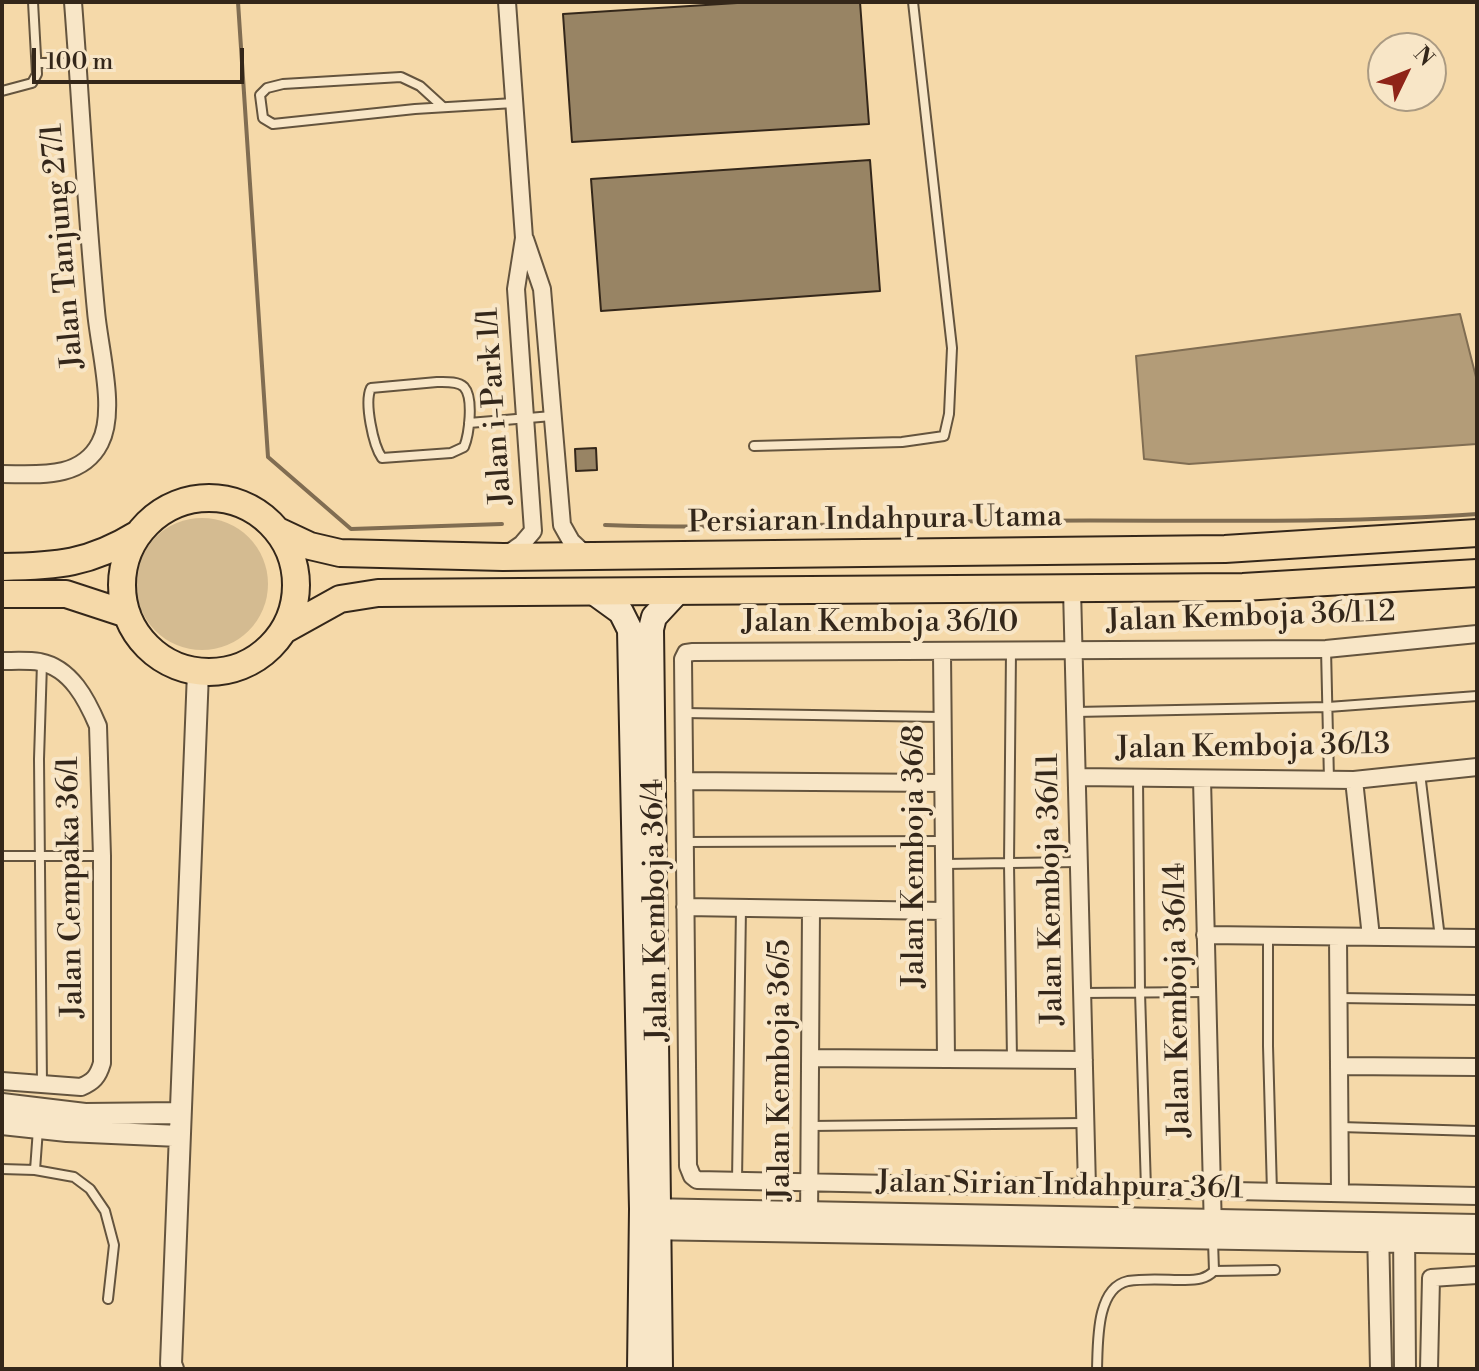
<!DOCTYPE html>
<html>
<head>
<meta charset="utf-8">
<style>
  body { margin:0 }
  #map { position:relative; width:1479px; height:1371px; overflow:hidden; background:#f5d9a9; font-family:"Libre Bodoni",serif }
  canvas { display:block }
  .frame { position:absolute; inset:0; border:4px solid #34271a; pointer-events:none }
  .north { position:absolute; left:1367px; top:32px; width:80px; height:80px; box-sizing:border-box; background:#f8e6c7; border:2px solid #aa9a82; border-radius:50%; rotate:47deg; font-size:22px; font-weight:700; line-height:32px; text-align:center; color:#34271a }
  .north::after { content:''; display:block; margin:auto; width:28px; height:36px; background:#8f2418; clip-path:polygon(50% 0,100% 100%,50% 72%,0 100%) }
  .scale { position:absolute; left:32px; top:48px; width:212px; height:36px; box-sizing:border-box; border:4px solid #34271a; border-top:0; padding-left:10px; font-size:24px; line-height:28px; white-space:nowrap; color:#34271a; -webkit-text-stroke:6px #f8e6c7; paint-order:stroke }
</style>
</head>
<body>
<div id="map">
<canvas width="1479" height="1371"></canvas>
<div class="frame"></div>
<div class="north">N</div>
<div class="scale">100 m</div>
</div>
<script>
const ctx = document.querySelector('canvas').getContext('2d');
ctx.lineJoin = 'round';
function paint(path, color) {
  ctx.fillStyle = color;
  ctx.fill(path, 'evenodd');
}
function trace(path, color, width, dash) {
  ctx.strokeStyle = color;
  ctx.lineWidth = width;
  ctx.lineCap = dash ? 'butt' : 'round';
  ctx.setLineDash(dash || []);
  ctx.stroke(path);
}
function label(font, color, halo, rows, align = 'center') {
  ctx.font = font + ' "Libre Bodoni",serif';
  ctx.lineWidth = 8;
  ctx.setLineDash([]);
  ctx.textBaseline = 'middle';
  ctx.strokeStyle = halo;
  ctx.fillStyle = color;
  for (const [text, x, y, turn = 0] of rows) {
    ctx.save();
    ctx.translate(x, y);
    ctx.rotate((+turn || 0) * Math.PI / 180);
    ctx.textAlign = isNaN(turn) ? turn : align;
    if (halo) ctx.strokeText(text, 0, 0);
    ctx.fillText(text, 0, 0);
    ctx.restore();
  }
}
paint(new Path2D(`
  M136 584a66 66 0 1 1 132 0a66 66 0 1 1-132 0Z`), '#d4bb91');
const water = new Path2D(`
  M1460 314 1477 381V444L1189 464 1144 459 1136 356Z`);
paint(water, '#b39c78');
trace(water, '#806d52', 2);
trace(new Path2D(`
  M238 2 268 457 351 529 502 524
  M605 525C739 530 871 522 1005 521 1162 519 1320 525 1477 514`), '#806d52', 4);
const building = new Path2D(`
  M753 2H860L869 124 572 142 563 14Z
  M870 160 880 291 601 311 591 179Z
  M596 448 597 470 576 471 575 449Z`);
paint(building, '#988464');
trace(building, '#34271a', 2);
const service = new Path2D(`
  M38 63H77
  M2 91 32 83 37 74 33 2
  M443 107 420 86 401 77 283 84 267 88 260 95 263 118 273 124 415 109 514 103
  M437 382C445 382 458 381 464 387 474 398 469 435 464 447L451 453 382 458C373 445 364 402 371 388Z
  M469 423 552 416
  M754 446 902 442 944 436 949 414 952 348 913 2
  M1326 649 1329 780
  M1011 651 1009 864 1012 1059
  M1075 712 1328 707 1477 696
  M684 713 942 717
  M1420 773 1440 938
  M1138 778 1140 992 1146 1189
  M685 842 943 841
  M2 856H101
  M944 864 1078 862
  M1268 936V1046L1272 1192
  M1082 993 1206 992
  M1339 998 1477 1000
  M42 1085 39 759 42 663
  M810 1126 1085 1123
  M1340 1127 1477 1131
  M2 1169 35 1170 38 1129
  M35 1170 74 1177 90 1189 105 1211 114 1245 108 1299
  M737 1181 741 908
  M1214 1271 1275 1270
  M1097 1369C1098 1342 1096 1288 1128 1281 1146 1278 1167 1280 1185 1280 1197 1280 1206 1279 1214 1271L1213 1241`);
const minor = new Path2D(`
  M525 239 542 289 562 525 571 541 588 557
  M2 474C37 474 81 480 100 443 117 411 99 348 96 311 86 208 81 105 73 2
  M506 555 522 544 533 531 516 289 524 238 507 2
  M1072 589 1087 1188
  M1477 634 1326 649 693 652 686 653 683 659 688 1166 692 1176 697 1180 1477 1196
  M942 653 946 1059
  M2 661C14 661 28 660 40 662 71 668 87 700 98 726L102 856V1063C98 1077 93 1082 81 1087L2 1081
  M1077 777 1354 780 1477 767
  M1202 779 1213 1232
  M1354 780 1371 937
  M684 781 943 783
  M685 907 944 911
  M1205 935 1477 938
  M1338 937 1340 1193
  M810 1058 1084 1060
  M1339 1066 1477 1067
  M809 1224 811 909
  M1429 1369 1431 1278 1477 1275`);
const tertiary = new Path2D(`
  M2 1104 85 1114 180 1113
  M2 1124 67 1131 179 1136
  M646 1209 1477 1225
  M1404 1227 1405 1369
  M645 1229 1477 1243
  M1378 1229 1381 1369
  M173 1369 171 1364 198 672`);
const secondary = new Path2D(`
  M592 591 621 612 630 630 642 1209 640 1369
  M660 1369 651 629 654 617 679 590`);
const primary = new Path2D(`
  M122 585a87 87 0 1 1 174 0a87 87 0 1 1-174 0Z
  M278 531 310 546 340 553 503 557 1225 549 1477 533
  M2 567C57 566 89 564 138 534
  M2 594H66L127 614
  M286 629 340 599 378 593 1243 587 1477 573`);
trace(service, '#64543e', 12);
trace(minor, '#64543e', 20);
trace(tertiary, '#64543e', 24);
trace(secondary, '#34271a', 28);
trace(primary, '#34271a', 30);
trace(service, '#f8e6c7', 8);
trace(minor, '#f8e6c7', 16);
trace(tertiary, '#f8e6c7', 20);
trace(secondary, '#f8e6c7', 24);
trace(primary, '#f5d9a9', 26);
label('30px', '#34271a', '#f8e6c7', [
  ["Jalan Tanjung 27/1",64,246,-95],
  ["Jalan i-Park 1/1",496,406,-94],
  ["Persiaran Indahpura Utama",875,521,-1],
  ["Jalan Kemboja 36/112",1251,618,-2],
  ["Jalan Kemboja 36/10",880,624],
  ["Jalan Kemboja 36/13",1253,748,-1],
  ["Jalan Kemboja 36/8",916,856,-90],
  ["Jalan Cempaka 36/1",72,887,-91],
  ["Jalan Kemboja 36/11",1052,889,-91],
  ["Jalan Kemboja 36/4",657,910,-91],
  ["Jalan Kemboja 36/14",1179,1000,-91],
  ["Jalan Kemboja 36/5",782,1070,-90],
  ["Jalan Sirian Indahpura 36/1",1060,1187,1]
]);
</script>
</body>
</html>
